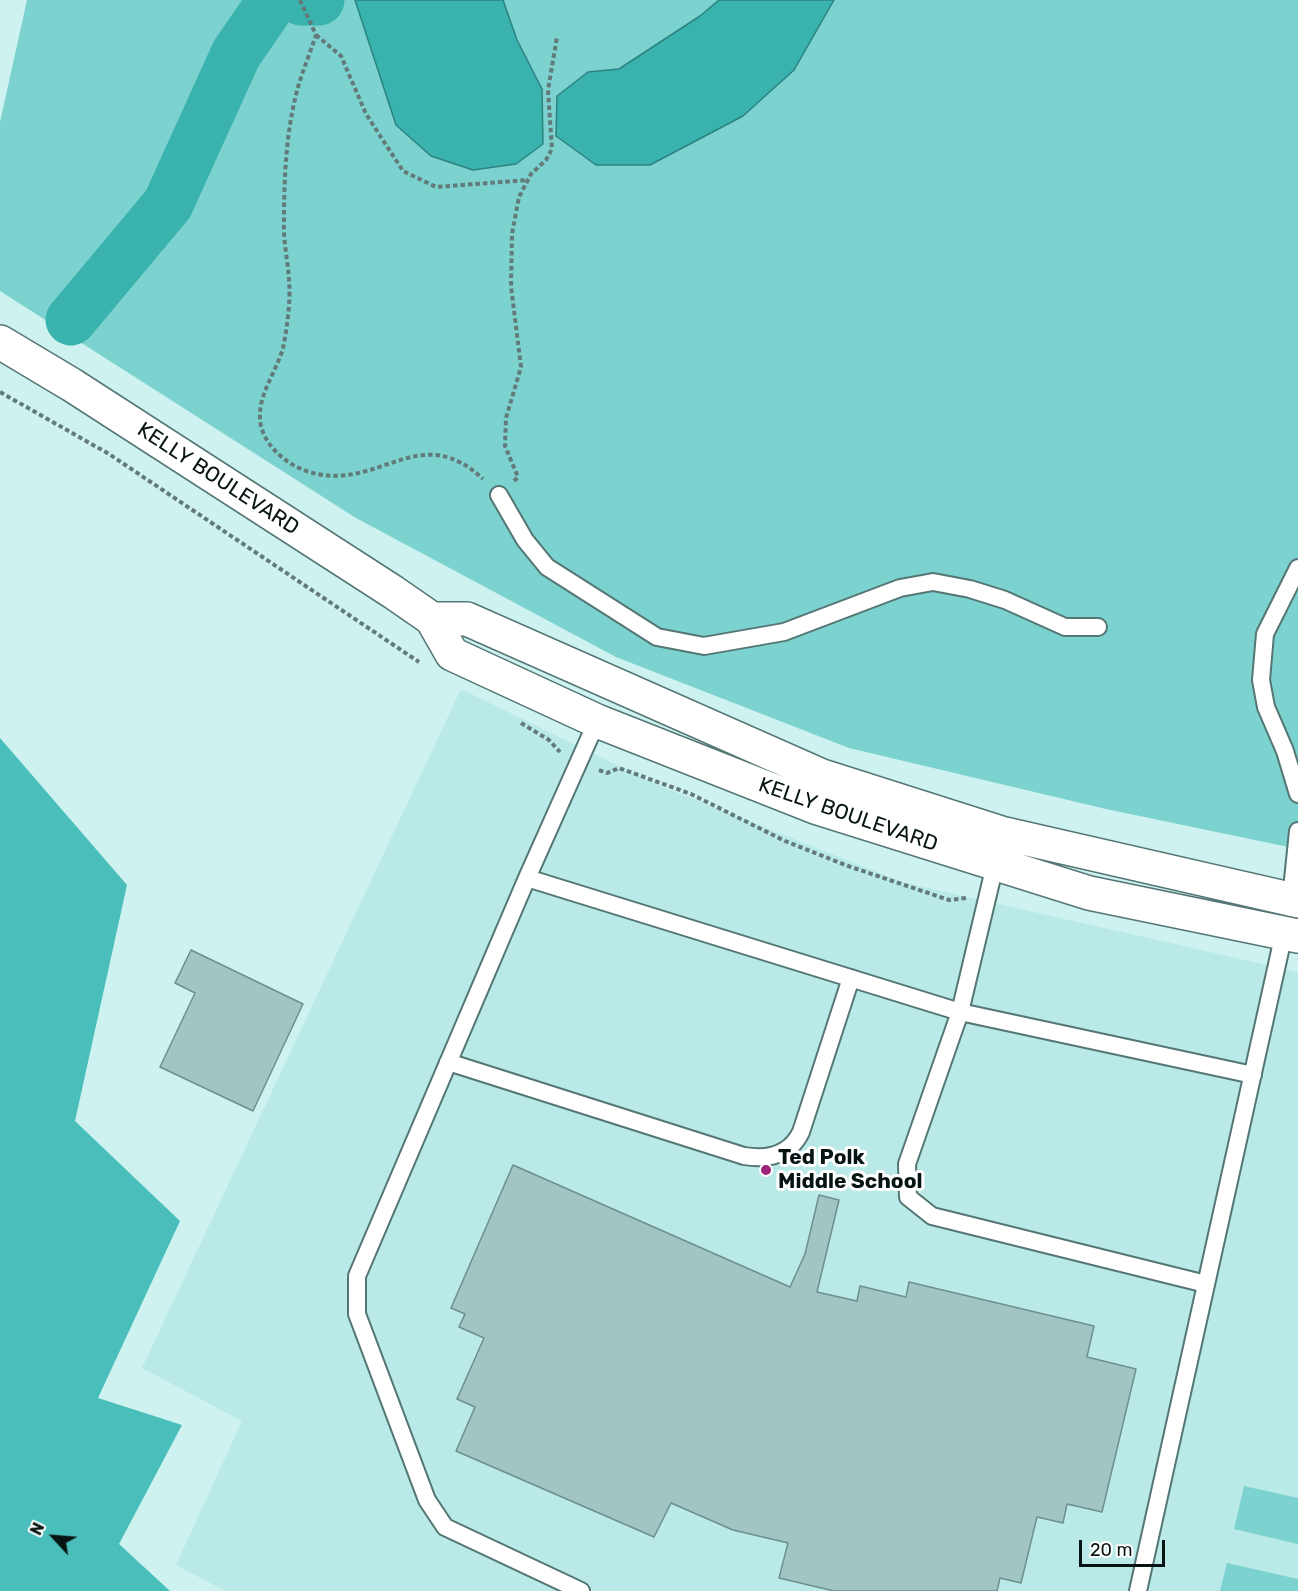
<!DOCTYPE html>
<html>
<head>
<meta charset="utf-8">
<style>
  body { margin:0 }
  #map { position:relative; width:1298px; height:1591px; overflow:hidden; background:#cdf2f0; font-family:Rubik,sans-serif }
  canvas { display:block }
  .north { position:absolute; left:24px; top:1507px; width:60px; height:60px; -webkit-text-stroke:4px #fff; paint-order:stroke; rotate:296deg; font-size:16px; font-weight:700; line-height:24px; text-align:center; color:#071414 }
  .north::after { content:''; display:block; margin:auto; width:21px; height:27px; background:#071414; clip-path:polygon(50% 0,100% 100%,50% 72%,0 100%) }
  .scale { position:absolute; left:1079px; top:1540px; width:86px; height:27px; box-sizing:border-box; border:3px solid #071414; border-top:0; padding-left:8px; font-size:18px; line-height:21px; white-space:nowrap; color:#071414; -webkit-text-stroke:4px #fff; paint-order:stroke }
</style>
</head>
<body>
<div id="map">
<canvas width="1298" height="1591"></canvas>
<div class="north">N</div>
<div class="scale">20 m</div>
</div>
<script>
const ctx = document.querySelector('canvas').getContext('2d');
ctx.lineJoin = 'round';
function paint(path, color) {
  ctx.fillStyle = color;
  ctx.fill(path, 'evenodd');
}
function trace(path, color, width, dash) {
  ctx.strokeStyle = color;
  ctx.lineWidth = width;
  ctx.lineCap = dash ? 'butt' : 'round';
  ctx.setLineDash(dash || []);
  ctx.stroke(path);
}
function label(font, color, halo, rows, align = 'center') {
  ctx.font = font + ' Rubik,sans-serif';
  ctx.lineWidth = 6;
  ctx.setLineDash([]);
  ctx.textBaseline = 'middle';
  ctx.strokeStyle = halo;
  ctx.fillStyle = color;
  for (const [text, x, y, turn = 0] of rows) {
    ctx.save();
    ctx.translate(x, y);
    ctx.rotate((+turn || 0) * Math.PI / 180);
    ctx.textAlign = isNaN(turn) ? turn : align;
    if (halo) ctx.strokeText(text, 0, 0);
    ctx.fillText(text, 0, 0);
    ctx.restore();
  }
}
paint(new Path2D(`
  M461 689 658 785 902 882 1298 972V1591H225L176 1565 242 1421 142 1368Z`), '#baeae7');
paint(new Path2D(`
  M27 0H1298V849L1106 809 849 748 616 657 356 518 0 291V122Z
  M1244 1486 1298 1498V1544L1234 1529Z
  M1227 1563 1298 1579V1591H1220Z`), '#7cd2ce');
paint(new Path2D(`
  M0 738 127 885 75 1121 180 1221 98 1398 182 1425 119 1544 170 1591H0Z`), '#49beba');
const water = new Path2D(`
  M355 0H503L517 40 542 89 543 144 516 164 473 170 431 156 396 125Z
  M719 0H834L794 70 743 116 650 165H596L556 136 557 96 588 72 619 69 700 16Z`);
paint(water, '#3ab2ae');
trace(water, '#2b8380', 1.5);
trace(new Path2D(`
  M301 0H319
  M71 320 168 204 236 54 273 0`), '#3ab2ae', 51);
const building = new Path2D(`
  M191 950 303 1004 253 1111 160 1067 195 993 175 983Z
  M513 1165 790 1287 805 1254 819 1195 839 1200 817 1292 857 1301 860 1286 906 1297 909 1282 1094 1326 1087 1357 1136 1369 1102 1512 1067 1504 1063 1523 1037 1517 1021 1583 1000 1578 997 1591H834L779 1578 788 1543 733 1530 671 1503 654 1537 456 1451 475 1407 457 1399 484 1338 459 1327 465 1314 451 1308Z`);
paint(building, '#a1c5c3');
trace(building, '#6d8f8e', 1.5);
const service = new Path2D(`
  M499 495 525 540 547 567 657 637 704 646 784 632 900 588 933 582 970 589 1005 600 1065 627H1098
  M1298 568 1265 634 1261 680 1266 707 1285 751 1298 794
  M995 865 960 1012 907 1164 908 1197 932 1216 1206 1284
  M527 878 960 1012 1253 1075
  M1291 899 1298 831
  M448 1062 744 1156C768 1160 790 1155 801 1132L851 978
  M581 1591 445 1527 427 1500 357 1314V1276L527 878 597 721
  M1138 1591 1284 933`);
const tertiary = new Path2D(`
  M0 342 72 385 393 592 432 619 452 654 597 721 815 807 1089 893 1298 936
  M432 619H467L822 776 1001 833 1298 901`);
trace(service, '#547674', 20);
trace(tertiary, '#547674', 36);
trace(new Path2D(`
  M300 0 316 35C310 53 302 72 297 91 286 132 284 179 284 221 283 241 288 261 289 280 291 300 287 329 283 348 276 374 255 397 261 426 267 450 292 469 317 474 383 487 421 421 483 479
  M316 35 341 56 366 114 403 171 436 187 528 180
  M0 392 109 454 419 662
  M514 481 518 477 505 446 506 418 521 367 511 286 512 234 519 197 531 174 546 160 552 149 548 90 557 37
  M521 723 549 740 560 752
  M599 770 607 773 619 768 691 794 785 841 848 866 949 900 966 898`), '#627a79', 4, [4.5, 3]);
trace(service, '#fff', 16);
trace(tertiary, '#fff', 33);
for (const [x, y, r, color] of [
  [766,1170,6,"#9e247b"]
]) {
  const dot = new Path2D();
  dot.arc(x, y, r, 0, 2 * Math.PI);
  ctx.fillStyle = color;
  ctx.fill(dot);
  trace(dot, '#fff', 2);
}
label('21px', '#071414', '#fff', [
  ["KELLY BOULEVARD",218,479,33],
  ["KELLY BOULEVARD",848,815,19]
]);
label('bold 21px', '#071414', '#fff', [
  ["Ted Polk",778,1158],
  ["Middle School",778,1182]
], 'left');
</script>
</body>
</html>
